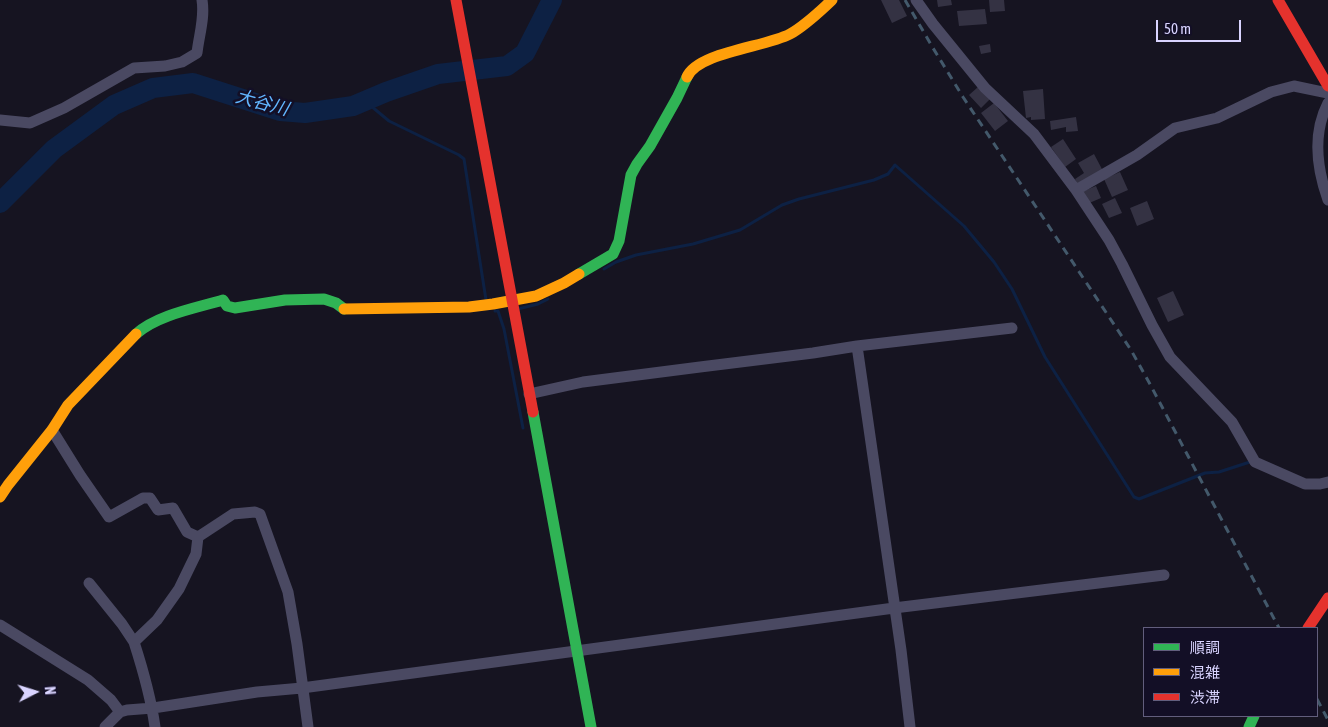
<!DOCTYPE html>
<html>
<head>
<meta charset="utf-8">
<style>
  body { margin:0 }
  #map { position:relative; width:1328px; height:727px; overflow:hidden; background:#161421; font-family:"Asap Condensed","Noto Sans JP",sans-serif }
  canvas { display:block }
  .legend { position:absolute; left:1143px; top:627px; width:175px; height:90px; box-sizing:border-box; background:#130f26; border:1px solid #625e7d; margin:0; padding:6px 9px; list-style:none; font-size:15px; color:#d9d4ff }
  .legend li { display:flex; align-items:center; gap:10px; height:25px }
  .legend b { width:25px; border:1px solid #625e7d }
  .north { position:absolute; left:10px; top:667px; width:50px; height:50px; -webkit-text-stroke:4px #130f26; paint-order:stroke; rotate:85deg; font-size:14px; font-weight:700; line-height:20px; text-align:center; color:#d9d4ff }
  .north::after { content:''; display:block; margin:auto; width:18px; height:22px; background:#d9d4ff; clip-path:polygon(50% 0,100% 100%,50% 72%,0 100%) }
  .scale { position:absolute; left:1156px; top:20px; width:85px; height:22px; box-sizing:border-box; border:2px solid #d9d4ff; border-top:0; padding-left:6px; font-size:15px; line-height:18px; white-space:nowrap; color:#d9d4ff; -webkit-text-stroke:4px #130f26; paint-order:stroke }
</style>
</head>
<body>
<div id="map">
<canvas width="1328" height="727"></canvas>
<ul class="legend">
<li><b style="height:6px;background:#30b455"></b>順調</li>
<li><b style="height:6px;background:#ff9f0a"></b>混雑</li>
<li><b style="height:6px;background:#e5322d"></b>渋滞</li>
</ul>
<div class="north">N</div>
<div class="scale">50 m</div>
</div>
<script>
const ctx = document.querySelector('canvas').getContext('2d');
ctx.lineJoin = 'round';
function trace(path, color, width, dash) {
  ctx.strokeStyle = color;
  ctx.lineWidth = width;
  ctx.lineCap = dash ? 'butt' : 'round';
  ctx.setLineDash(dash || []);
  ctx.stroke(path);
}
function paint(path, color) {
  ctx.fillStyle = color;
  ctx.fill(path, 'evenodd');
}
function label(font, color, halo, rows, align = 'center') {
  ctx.font = font + ' "Asap Condensed","Noto Sans JP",sans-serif';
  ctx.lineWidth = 5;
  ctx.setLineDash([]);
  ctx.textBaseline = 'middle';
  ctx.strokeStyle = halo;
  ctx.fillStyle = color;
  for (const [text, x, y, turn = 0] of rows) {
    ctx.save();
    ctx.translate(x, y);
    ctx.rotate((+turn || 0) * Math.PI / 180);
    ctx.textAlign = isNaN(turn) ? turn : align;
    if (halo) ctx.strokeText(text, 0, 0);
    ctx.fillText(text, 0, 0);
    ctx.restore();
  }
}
trace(new Path2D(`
  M365 101 389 121 459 155 464 159 486 300
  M604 269 616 262 636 255 693 244 740 230 782 205 799 199 874 180 888 174 895 165 964 226 994 262 1012 289 1045 357 1134 497 1139 499 1205 473 1219 472 1253 461
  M518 309 538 304 548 299
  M495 311H498L504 329 523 428`), '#0d2144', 3);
trace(new Path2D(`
  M0 203 54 149 114 105 153 88 193 83 280 111 305 113 353 106 386 92 438 74 507 66 525 53 552 0`), '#0d2144', 20);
paint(new Path2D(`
  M881 0H899L907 16 892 23Z
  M937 0H951L952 5 938 7Z
  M989 0H1004L1005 11 990 12Z
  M985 9 987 24 959 26 957 11Z
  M990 44 991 52 981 54 979 46Z
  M978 87 990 99 981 108 969 95Z
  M1043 89 1045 119 1031 120V117L1026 118 1023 91Z
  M994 103 1008 121 995 131 981 113Z
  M1076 117 1078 131 1066 132V127L1051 130 1050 121Z
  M1063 139 1076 159 1065 167 1051 147Z
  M1094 154 1103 171 1078 185 1075 179 1084 173 1078 163Z
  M1120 172 1128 190 1112 197 1104 179Z
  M1096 186 1101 198 1087 204 1081 192Z
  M1115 198 1122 213 1109 218 1102 204Z
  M1147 201 1154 219 1137 226 1130 208Z
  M1173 291 1184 315 1168 322 1157 298Z`), '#343243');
trace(new Path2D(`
  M916 0 933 24 985 88 1034 134 1076 190 1109 240 1122 264 1152 325 1170 357 1232 422 1255 462 1305 484H1320L1328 482
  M1328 103C1312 134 1317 169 1328 200
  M0 120 30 123 64 108 134 68 165 66 182 62 197 53C199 35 205 18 202 0
  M1076 190 1137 155 1175 128 1217 118 1271 92 1294 86 1328 93
  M857 346 901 650 910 727
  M529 394 583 382 700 367 813 353 857 346 1012 328
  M52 430 80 475 109 517 143 498H150L158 510 173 508 187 532 198 537 233 514 255 512 260 514 288 592 297 644 308 727
  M89 583 122 624 134 642
  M0 625 88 680 111 700 120 712
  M105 727 120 712 127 710 153 708 257 692 302 688 894 608 1164 575
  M155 727C151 698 143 670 134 642L157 620 179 589 196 554 198 537`), '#4a4962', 11);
trace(new Path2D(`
  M579 274 613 254 619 241 631 175 637 164 650 146 677 98 687 77
  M136 334C157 315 196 308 223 300L227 306 235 308 285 300 324 299 336 303 344 309
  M533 412 591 727
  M1249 727 1254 716`), '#30b455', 11);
trace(new Path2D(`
  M687 77C698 52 766 47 790 34 806 25 819 12 832 0
  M344 309 469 307 493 304 536 296 564 283 579 274
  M0 497 8 485 52 430 68 405 136 334`), '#ff9f0a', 11);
trace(new Path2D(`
  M456 0 533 412
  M1278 0 1328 86
  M1308 628 1328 598`), '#e5322d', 11);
trace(new Path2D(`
  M905 0 933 48 963 97 1131 350 1151 386 1279 628
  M1317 699 1328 720`), '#43596b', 3, [8, 6]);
label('italic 18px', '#62b6ff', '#130f26', [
  ["大谷川",262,103,15]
]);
</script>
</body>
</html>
